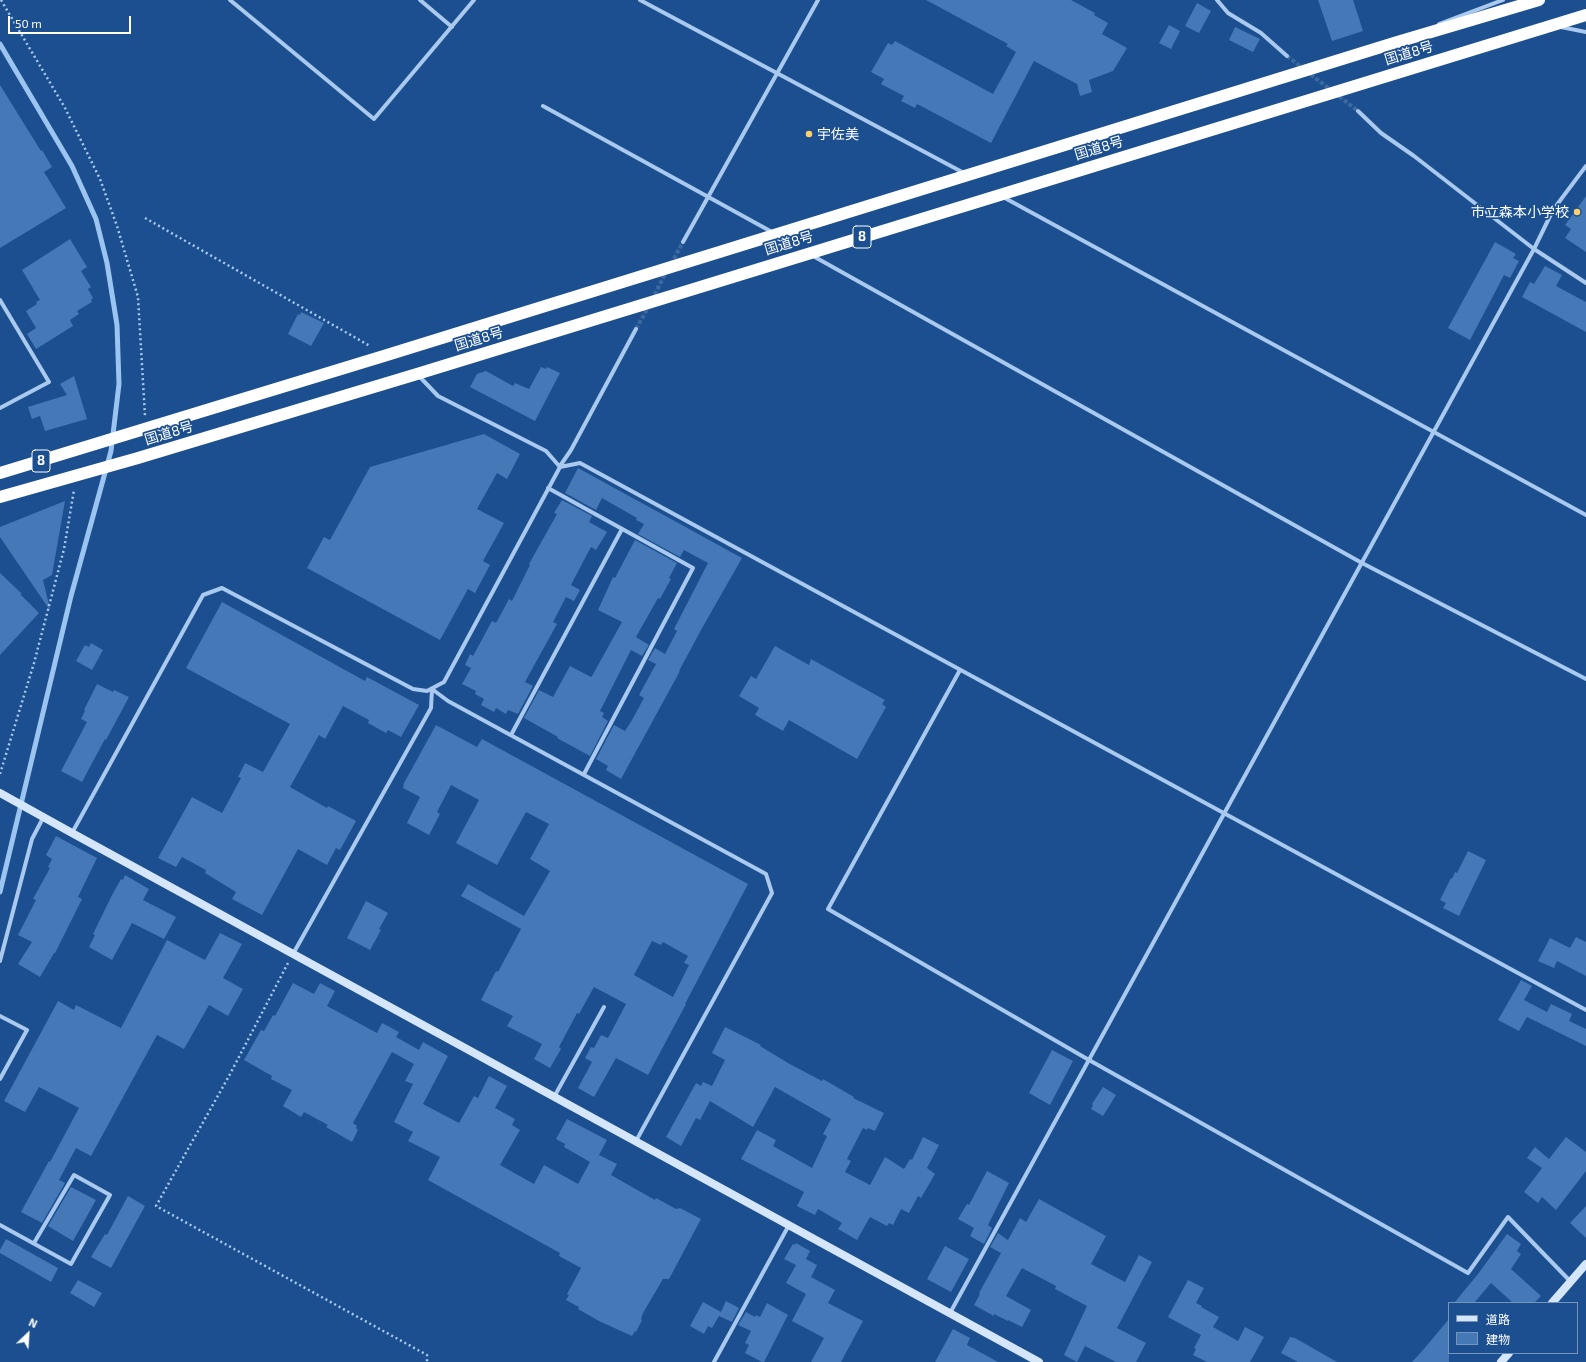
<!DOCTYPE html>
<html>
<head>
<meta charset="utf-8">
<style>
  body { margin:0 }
  #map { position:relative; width:1586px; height:1362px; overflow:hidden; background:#1b4f8f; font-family:"Exo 2","Noto Sans JP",sans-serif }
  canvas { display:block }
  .legend { position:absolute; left:1448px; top:1302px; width:130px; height:52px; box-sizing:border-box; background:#1b4f8f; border:1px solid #7695bc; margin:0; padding:5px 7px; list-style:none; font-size:12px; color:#fff }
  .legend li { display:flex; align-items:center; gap:8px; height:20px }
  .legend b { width:20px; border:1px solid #7695bc }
  .north { position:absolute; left:8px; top:1314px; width:40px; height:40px; -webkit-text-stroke:3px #1b4f8f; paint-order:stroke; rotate:25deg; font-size:11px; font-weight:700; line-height:16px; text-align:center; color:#fff }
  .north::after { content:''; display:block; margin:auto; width:14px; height:18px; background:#fff; clip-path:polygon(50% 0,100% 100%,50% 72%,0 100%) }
  .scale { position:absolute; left:8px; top:16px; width:123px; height:18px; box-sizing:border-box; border:2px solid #fff; border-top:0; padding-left:5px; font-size:12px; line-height:14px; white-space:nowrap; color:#fff; -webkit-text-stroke:3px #1b4f8f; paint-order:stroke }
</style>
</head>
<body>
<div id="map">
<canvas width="1586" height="1362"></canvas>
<ul class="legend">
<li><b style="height:5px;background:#d6e6fa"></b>道路</li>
<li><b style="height:11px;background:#4478b7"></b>建物</li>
</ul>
<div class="north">N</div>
<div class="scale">50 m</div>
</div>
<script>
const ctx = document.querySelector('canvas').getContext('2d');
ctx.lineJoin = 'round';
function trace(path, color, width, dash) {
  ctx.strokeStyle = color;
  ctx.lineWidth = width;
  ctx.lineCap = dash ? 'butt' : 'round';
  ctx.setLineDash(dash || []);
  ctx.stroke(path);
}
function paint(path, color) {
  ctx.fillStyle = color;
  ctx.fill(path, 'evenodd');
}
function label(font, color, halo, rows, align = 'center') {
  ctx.font = font + ' "Exo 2","Noto Sans JP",sans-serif';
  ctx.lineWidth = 3.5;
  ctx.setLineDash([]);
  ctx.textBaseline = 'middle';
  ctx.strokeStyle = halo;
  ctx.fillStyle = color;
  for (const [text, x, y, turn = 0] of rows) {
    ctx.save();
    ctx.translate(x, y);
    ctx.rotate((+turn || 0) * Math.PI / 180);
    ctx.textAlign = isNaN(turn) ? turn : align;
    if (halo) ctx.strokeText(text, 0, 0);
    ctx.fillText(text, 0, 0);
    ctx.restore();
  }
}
trace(new Path2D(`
  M0 44 72 166 96 219 107 263 117 325 119 384 111 451 71 596 0 892`), '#9cc4f0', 5);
paint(new Path2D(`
  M926 0H1071L1095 13 1094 15 1108 23 1102 34 1127 48 1113 71 1089 80 1092 92 1080 96 1077 84 1034 61 991 143 917 104 915 108 901 101 904 96 881 84 884 79 871 72 888 43 892 45 895 41 993 94 1016 52 1006 46 1008 44Z
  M1318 0H1353L1363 31 1332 41Z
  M1197 3 1211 11 1199 33 1185 26Z
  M1169 25 1180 31 1171 49 1159 43Z
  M1235 27 1260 39 1253 52 1229 40Z
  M0 85 41 151 42 150 52 167 44 172 66 208 0 248Z
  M1586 196V252L1565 238 1571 229 1565 225Z
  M70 239 87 267 81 271 91 287 88 289 93 298 91 300 92 302 77 311 79 314 70 320 73 326 36 349 27 334 36 328 26 311 37 304 36 302 40 300 22 270Z
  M1495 242 1516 254 1513 258 1519 261 1510 278 1504 275 1470 340 1448 328Z
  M1545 266 1562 275 1556 286 1586 302V332L1522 297 1530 282 1534 284Z
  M301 312 324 323 311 346 288 334 298 314 300 315Z
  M541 367 546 369 547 367 560 373 535 421 470 387 477 374 486 371 513 386 515 383 529 389Z
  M74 376 87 419 45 431 40 416 32 419 28 407 67 395 60 384Z
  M484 434 520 454 507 479 497 473 477 509 504 523 483 561 490 565 475 593 468 589 440 640 307 568 324 537 330 540 370 467Z
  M578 468 742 558 701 630 679 671H680L621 779 606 770 608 766 596 759 614 725 625 731 632 720 644 698 639 695 656 664 648 660 655 648 665 654 677 631 674 629 708 563 684 550 680 557 638 534 644 524 636 520 637 518 602 498 596 510 565 493Z
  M562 500 592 516 589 522 607 532 596 550 591 547 574 579 571 585 580 590 574 601 566 597 553 622 557 624 525 682 533 686 518 714 508 710 506 714 496 708 494 712 481 705 484 699 475 694 476 691 462 684 471 668 465 665 470 654 473 656 492 621 496 623 509 599 512 601 530 565 529 564 557 514 554 513Z
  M65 501 52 575 43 580 50 609H49L0 537V527Z
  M635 540 677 563 669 578 671 579 660 599 658 598 636 637 649 645 642 656 631 650 600 711 604 713 602 717 608 721 590 756 557 738 558 737 524 718 539 690 553 697 570 666 591 677 592 676 622 622 598 610 613 577 615 578Z
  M0 573 22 594H20L39 613 0 655Z
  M222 602 365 681 367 677 419 705 401 737 388 730 386 733 368 723 369 720 343 706 325 739 319 735 290 787 327 808 328 806 356 821 340 850 336 848 327 865 298 849 262 915 232 899 236 892 205 873 206 870 182 857 176 867 158 858 192 797 222 813 241 778 238 777 245 763 263 772 290 724 186 668Z
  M91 643 103 650 92 670 76 661 85 645 89 647Z
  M775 646 809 665 811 659 885 700 882 704 886 707 857 759 789 720 783 731 755 715 759 708 739 696 751 676 756 679Z
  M97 684 113 692 114 690 129 697 106 740 105 739 82 782 61 771 87 722 81 719 85 711 84 710Z
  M436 725 477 747 482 739 748 884 685 1004H686L648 1075 616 1058 594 1097 578 1088 592 1062 585 1058 591 1047 594 1048 601 1035 608 1038 626 1004 594 987 579 1014 577 1013 559 1047 561 1049 550 1068 534 1059 542 1044 507 1026 513 1016 481 1000 496 971 498 972 521 929 461 896 468 884 524 916 550 871 530 859 549 824 526 812 497 865 456 843 479 800 451 785 437 812 440 814 429 835 407 823 420 797 403 788 404 783ZM652 941 661 945 663 942 688 956 684 963 689 965 673 997 634 975Z
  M56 836 97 858 78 897 82 899 55 953H54L40 977 18 964 32 942 18 935 36 900 33 899 50 868 48 867 52 859 46 855Z
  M1468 851 1486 860 1459 916 1443 908 1446 903 1440 900 1451 878 1452 879 1455 872 1457 873Z
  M125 875 149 889 143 900 176 917 164 939 132 923 112 960 89 947 95 935 93 934 111 897 121 879 123 880Z
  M366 901 388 913 379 929 381 930 370 950 347 938Z
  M220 933 242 944 223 978 243 989 228 1016 209 1005 184 1049 157 1035 91 1156 76 1148 59 1180 65 1183 42 1223 21 1212 49 1161 50 1162 79 1108 39 1087 25 1112 4 1101 58 1001 74 1010 76 1005 121 1028 167 940 205 960Z
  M1576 937 1586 942V976L1557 961 1554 968 1538 961 1550 938 1570 948Z
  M1521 980 1532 986 1524 1000 1547 1012 1551 1004 1572 1014 1569 1021 1586 1029V1046L1527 1017 1519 1031 1498 1020Z
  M293 983 314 994 320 983 335 991 327 1006 377 1033 382 1023 399 1032 396 1037 419 1050 423 1042 448 1056 423 1104 459 1123 474 1096 478 1098 489 1076 507 1086 495 1108 515 1119 512 1125 520 1130 500 1165 534 1184 544 1165 578 1184 590 1162 564 1147 565 1144 556 1139 567 1119 607 1140 599 1155 617 1164 611 1175 655 1200 656 1198 676 1209 680 1208 701 1219 669 1279H663L643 1313 641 1319 642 1320 636 1332 635 1331 632 1336 599 1321 578 1309 579 1307 566 1300 569 1295 567 1294 581 1268 559 1256 560 1253 428 1180 440 1157 408 1141 413 1132 394 1122 413 1084 405 1081 414 1064 392 1052 353 1123 357 1126 356 1128 358 1130 352 1142 326 1127 328 1125 304 1112 301 1117 283 1106 292 1090 271 1079 272 1076 244 1060 261 1030 264 1031 273 1015 275 1016Z
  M725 1027 761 1045 760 1046 788 1063 822 1081 823 1079 854 1097 853 1098 884 1113 875 1131 868 1128 867 1130 863 1128 847 1159 851 1161 845 1172 870 1185 885 1157 904 1169 910 1159 912 1160 923 1137 939 1145 927 1168 935 1174 921 1198 918 1196 909 1213 901 1209 893 1225 889 1223 887 1226 870 1217 857 1240 838 1229 842 1223 818 1209 815 1215 797 1206 804 1192 741 1159 757 1130 776 1140 773 1146 812 1168 827 1136 823 1134 831 1119 775 1087 753 1127 710 1101 700 1120 696 1118 681 1146 666 1137 696 1083 701 1086 703 1082 712 1086 725 1060 712 1053Z
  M1052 1050 1073 1061 1050 1105 1029 1093Z
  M1103 1087 1116 1095 1103 1116 1091 1109 1093 1105 1092 1104Z
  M1566 1137 1586 1152V1171L1556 1210 1542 1197 1538 1203 1524 1192 1542 1168 1527 1158 1535 1147 1549 1159Z
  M987 1171 1009 1183 988 1225 992 1228 984 1244 970 1236 974 1228 958 1219 967 1204 969 1205Z
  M71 1187 96 1200 73 1241 48 1226Z
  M128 1196 145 1206 111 1268 91 1257 105 1234 107 1235Z
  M1039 1199 1106 1236 1091 1264 1125 1282 1139 1255 1152 1262 1117 1328 1146 1343 1136 1362H1116L1085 1346 1077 1362 1064 1355 1087 1306 1055 1289 1056 1286 1022 1268 1006 1296 1031 1310 1022 1327 1008 1320V1321L994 1314V1316L974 1305 980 1294 979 1293 1001 1253 990 1247 998 1233 1008 1240 1020 1218 1026 1222Z
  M1586 1206V1238L1570 1223Z
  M1507 1234 1521 1244 1517 1251 1521 1254 1511 1269 1541 1296 1534 1303H1513L1491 1283 1474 1303H1454L1478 1274Z
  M6 1239 58 1268 51 1282 0 1253V1250Z
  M796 1243 810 1251 806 1259 817 1265 811 1277 835 1290 828 1303 863 1321 841 1362H811L824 1338 792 1321 806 1294 786 1283 796 1265 784 1259 793 1244 795 1245Z
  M945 1246 969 1259 951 1292 927 1279Z
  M78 1280 102 1293 94 1307 70 1293Z
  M1188 1280 1204 1288 1196 1303 1202 1306 1201 1307 1219 1317 1213 1327 1238 1341 1245 1327 1264 1337 1250 1362H1207L1193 1355 1196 1349 1194 1348 1201 1335 1168 1317Z
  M726 1301 739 1308 732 1322 719 1316 712 1328 708 1326 704 1334 690 1326 703 1302 721 1312Z
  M767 1303 788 1315 764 1362H762L745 1353 749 1345 745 1343 751 1331 738 1325 746 1312 755 1317 756 1315 760 1317Z
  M1449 1319V1362H1412L1423 1350Z
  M953 1329 970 1338 967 1345 998 1362H935Z
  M1290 1337 1295 1338 1337 1362H1298L1281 1353Z`), '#4478b7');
trace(new Path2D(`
  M1287 56 1358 111
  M671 264 683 242
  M652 300 667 270
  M636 329 649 306`), '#3d69a0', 4, [4, 2]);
trace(new Path2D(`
  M1 0 65 108 100 179 117 226 138 297 145 416
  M145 218 370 346
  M0 774 34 663 64 549 74 490
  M288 963 229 1076 156 1206 427 1355V1362`), '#a9c9ee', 2.5, [2, 3]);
trace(new Path2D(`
  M230 0 374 119 474 0
  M420 0 452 27
  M640 0 964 173
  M1217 0 1228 13 1261 33 1287 56
  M1439 24 1503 0
  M1561 27 1586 32
  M543 106 772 232
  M1358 111 1381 133 1414 156 1534 249 1586 283
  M1003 197 1586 515
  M683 242 818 0
  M813 256 1362 563 1586 679
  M0 300 49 382 0 408
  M560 466 571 450 636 329
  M560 467 580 463 1586 1010
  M548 488 693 568 584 774
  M960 670 828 909 1089 1060 1468 1273 1508 1217 1570 1281
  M432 689 448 701 766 874 772 893 636 1141
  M511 735 622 529
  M72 833 203 595 222 588 413 689 427 691 444 682 560 467 546 451 438 396 418 375
  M293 954 431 708 432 689
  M0 961 32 839 43 818
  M0 1016 27 1030 0 1079
  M554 1097 604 1007
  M0 1225 71 1264 110 1195 74 1175 34 1243
  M950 1313 1534 249 1553 210 1586 166
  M714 1362 789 1225`), '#a9c9ee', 4);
trace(new Path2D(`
  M0 793 72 833 1039 1362
  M1552 1303 1586 1264
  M1501 1362 1509 1353`), '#d6e6fa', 8);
trace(new Path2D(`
  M0 473 387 355 1394 43 1539 0
  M0 497 138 458 417 374 1586 15`), '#fff', 12);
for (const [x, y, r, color] of [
  [809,134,4,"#ffd166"],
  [1577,212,4,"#ffd166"]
]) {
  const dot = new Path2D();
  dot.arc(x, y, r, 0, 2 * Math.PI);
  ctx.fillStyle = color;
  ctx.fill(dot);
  trace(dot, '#1b4f8f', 1.5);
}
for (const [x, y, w] of [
  [862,237,18],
  [41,461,18]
]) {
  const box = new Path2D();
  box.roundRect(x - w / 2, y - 11, w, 22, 3);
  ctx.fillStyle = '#1b4f8f';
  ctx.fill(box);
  trace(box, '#fff', 1);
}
label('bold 13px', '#fff', null, [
  ["8",862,237],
  ["8",41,461]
]);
label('14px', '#fff', '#1b4f8f', [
  ["国道8号",1409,53,-17],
  ["国道8号",1099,148,-17],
  ["国道8号",789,243,-17],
  ["国道8号",479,339,-17],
  ["国道8号",169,433,-17]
]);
label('14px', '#fff', '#1b4f8f', [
  ["宇佐美",817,134],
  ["市立森本小学校",1569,212,"right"]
], 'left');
</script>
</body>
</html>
